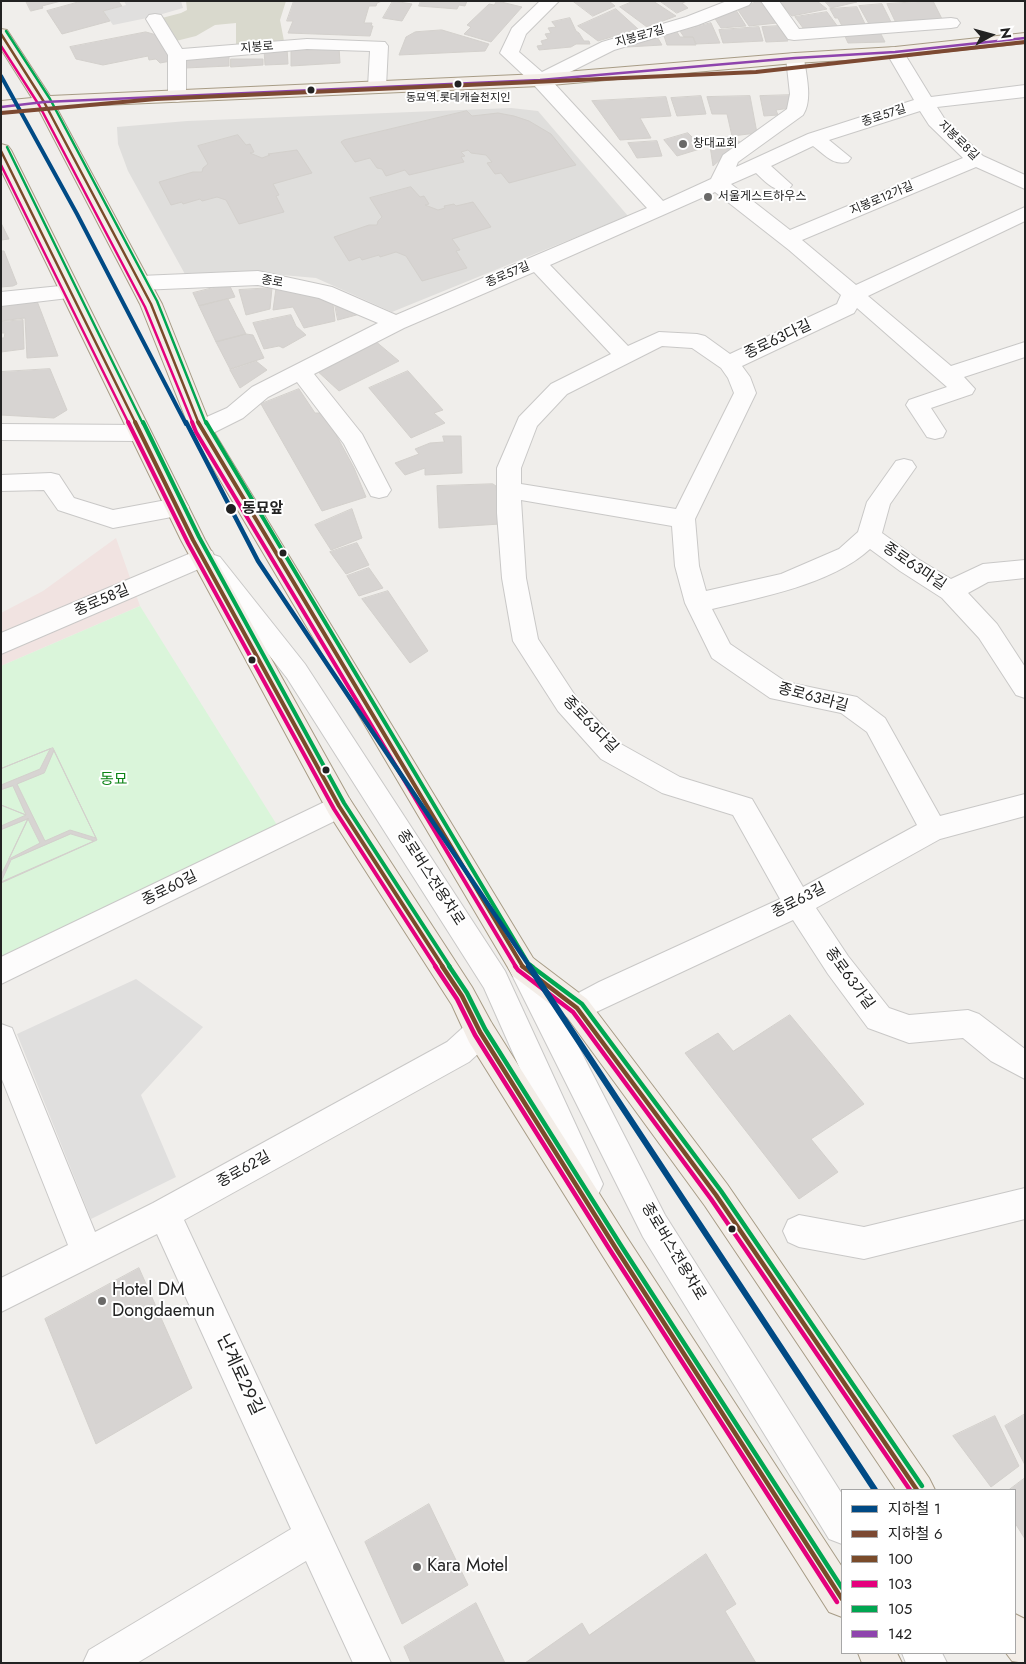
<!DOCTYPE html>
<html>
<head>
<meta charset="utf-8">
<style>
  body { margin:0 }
  #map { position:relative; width:1026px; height:1664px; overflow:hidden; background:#f0eeeb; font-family:Jost,"Noto Sans KR",sans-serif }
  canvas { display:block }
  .frame { position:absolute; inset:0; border:2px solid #222; pointer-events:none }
  .legend { position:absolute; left:841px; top:1489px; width:175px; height:165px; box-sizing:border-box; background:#fff; border:1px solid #a7a7a7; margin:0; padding:6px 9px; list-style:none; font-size:15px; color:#222 }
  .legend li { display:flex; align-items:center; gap:10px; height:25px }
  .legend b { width:25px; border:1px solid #a7a7a7 }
  .north { position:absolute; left:966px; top:10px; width:50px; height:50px; -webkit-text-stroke:4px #fff; paint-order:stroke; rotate:83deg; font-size:14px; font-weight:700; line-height:20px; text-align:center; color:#222 }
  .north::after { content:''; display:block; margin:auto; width:18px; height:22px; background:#222; clip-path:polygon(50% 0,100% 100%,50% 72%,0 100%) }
</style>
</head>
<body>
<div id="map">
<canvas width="1026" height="1664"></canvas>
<div class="frame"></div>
<ul class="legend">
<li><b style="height:6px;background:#004a85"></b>지하철 1</li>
<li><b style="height:6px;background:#7c4932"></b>지하철 6</li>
<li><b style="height:6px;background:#7a4b2a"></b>100</li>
<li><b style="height:6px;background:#e5007d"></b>103</li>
<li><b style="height:6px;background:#00a651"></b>105</li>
<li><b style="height:6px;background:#8e44ad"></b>142</li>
</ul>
<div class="north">N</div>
</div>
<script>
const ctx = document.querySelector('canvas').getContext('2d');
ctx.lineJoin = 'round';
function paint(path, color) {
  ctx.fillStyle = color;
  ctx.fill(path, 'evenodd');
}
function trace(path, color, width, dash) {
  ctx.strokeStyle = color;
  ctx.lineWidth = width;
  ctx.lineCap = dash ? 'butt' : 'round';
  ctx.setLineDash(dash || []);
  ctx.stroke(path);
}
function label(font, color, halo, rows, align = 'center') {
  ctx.font = font + ' Jost,"Noto Sans KR",sans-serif';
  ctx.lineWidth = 4;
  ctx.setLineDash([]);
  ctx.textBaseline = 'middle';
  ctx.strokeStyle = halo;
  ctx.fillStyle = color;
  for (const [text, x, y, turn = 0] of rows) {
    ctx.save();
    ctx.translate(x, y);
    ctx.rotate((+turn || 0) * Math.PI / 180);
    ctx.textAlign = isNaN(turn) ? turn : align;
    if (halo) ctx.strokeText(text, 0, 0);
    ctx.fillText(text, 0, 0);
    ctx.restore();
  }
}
paint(new Path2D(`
  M511 108 538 111 628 216 392 312 316 278 248 272 186 276 128 171 118 144 117 127 187 121Z`), '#dfdedc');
paint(new Path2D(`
  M116 538 140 606 1 666V613L43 591Z`), '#f1e3e1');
paint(new Path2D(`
  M186 1H286L280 20 284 41 236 45V23L215 25 196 36 176 41 162 18 181 13 187 10Z`), '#d9d9cd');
paint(new Path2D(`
  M140 606 277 825 1 960V666Z`), '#daf5da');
paint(new Path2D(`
  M124 1H181L183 8 152 17 113 25 103 11 126 5Z
  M136 979 203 1027 141 1095 176 1177 91 1219 17 1034Z`), '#e0dfde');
const building = new Path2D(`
  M26 1H61L42 6 43 8 31 11Z
  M82 1H118L122 6 103 11 110 21 62 34 47 11Z
  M294 1H382L377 3 376 6H369L364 23H372L371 26H373L370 36 288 33 293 21H287Z
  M393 1 412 4 402 21 383 18Z
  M421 1H467L465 6 459 5 457 9 419 6Z
  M497 1 522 7 491 42 464 34 471 27 467 25 489 4 494 5Z
  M573 1H609L615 6 593 16Z
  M634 1H653L676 16 647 27 620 7Z
  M660 1H687L682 3 688 8 677 13Z
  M758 1H764L777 23 749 26 738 10Z
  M786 1H817L827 9 792 16 780 3Z
  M825 1H856L857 2 831 8Z
  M933 1 942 19 895 21 887 4Z
  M882 4 891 22 869 24 859 6Z
  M857 7 865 24 842 26 838 18H835L830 9Z
  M616 9 638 29 598 41 578 26Z
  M736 10 746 26 721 28 714 17Z
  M827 12 838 27 806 32 795 17Z
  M570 18 576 31 579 33 584 41H589L590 44H576L571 47 539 50 537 46 543 45 541 41 548 39 545 34 551 33 548 28 556 27 552 22Z
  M711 23 720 43 696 44 693 37H684L680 31Z
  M779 26 788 41 766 42 762 27Z
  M759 27 763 41 723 43 719 30Z
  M442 30 489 44 485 51 399 55 406 37 415 32Z
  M146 32 160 36 171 61 160 63 156 59 149 60 148 56 103 65 76 59 70 47Z
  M677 32 680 37H693L696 45H667L664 36Z
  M880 32 885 42 848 43 844 34Z
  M656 35 662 45 627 47 625 44Z
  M339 47 340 63 291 66V48Z
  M287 48 288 64 265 65 264 49Z
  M229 53V66L185 68 187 56Z
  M231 59H263V65L231 67Z
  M793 95 791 108 776 110 778 115 764 116 760 96Z
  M701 96 706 114 677 116 671 98Z
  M750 96 757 133 732 136 727 114H712L707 97Z
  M666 97 671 116 640 118 651 138 620 140 592 101Z
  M467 111 472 116 498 113 514 116 529 121 551 134 576 165 509 183 501 173 495 174 487 163 492 162 486 155 471 153 468 150 461 152 465 156 461 157 464 162 409 175 405 170 386 176 382 169 377 168 370 158 355 162 341 142 344 140Z
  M688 133 703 148 677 156 664 140Z
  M238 135 246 145 250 144 254 152 250 153 262 158 270 155 268 154 297 150 312 173 273 184 279 195 276 196 284 212 239 224 226 200 217 197 202 201 200 199 183 204 182 202 171 205 159 182 193 172H202L203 168 208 164 198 146Z
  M729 137 740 142 713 166 709 139Z
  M657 141 662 156 637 158 628 143Z
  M411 187 420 197 424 196 429 204 425 205 438 210 445 208 444 206 454 204 456 206 473 202 491 227 452 239 460 250 456 251 467 268 422 281 406 256 396 252 380 257 379 255 362 260 360 257 349 261 334 237 369 225H377L378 221 382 217 370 198Z
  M1 223 9 239 1 240Z
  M1 251H4L17 284 13 286 1 287Z
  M229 284 235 297 199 306 193 293Z
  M290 287 333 304 335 321 304 328 293 307 273 310 276 288Z
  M272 288 270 309 246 315 239 290Z
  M228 299 246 334 216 342 199 306Z
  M37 301 58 356 27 358 25 318 1 321V303Z
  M335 305 360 314 338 320Z
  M291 315 296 326 306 335 283 348 279 346 264 349 253 323Z
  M23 320 24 349 1 352V338H4L5 333H1V322Z
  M246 334 253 335 264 358 230 369 216 342Z
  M374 340 399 361 339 391 314 368Z
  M256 361 267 370 240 388 230 370Z
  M50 369 67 410 54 418 1 415V372Z
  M408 371 443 410 434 413 445 423 411 438 369 388Z
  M299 389 315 413H321L333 429 354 468 366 497 322 511 261 404Z
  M443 436H461L462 473 425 475V468L405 475 395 463 419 454 415 449 430 443 444 442Z
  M493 484 496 486 500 524 439 528 437 486Z
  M352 509 362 538 331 550 315 525Z
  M357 543 369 565 346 574 330 552Z
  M369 568 383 588 359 596 347 576Z
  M388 591 428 651 410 663 362 599Z
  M53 748 97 840 1 883V769Z
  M50 749 40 769 1 785V769Z
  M54 751 96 838 70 830 45 841 17 784 44 773Z
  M13 786 26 815 1 805V790Z
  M1 805 26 815 1 826Z
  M28 819 40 843 9 859Z
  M28 819 9 859 1 875V830Z
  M71 834 94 841 1 882 11 860Z
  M790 1015 864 1104 811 1139 838 1172 799 1199 685 1053 718 1033 733 1051Z
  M139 1268 192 1388 96 1444 45 1319Z
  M1025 1414V1465L1005 1426Z
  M995 1416 1019 1466 991 1487 953 1436Z
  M1025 1478V1539L1015 1523V1490H1009Z
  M429 1504 468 1585 402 1624 365 1542Z
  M706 1554 736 1604 725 1611 756 1663H525L582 1623 589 1635Z
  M476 1603 505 1663H411L404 1647Z`);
paint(building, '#d7d4d2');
trace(building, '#d3d0cc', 1);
const minor = new Path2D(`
  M540 1H559L526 34 519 52 542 72 602 42 686 17 727 1H752L749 5 698 25 614 50 552 81 663 201 711 179 723 155 787 109 790 94 786 58 789 54 795 53 801 54 804 58C806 75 813 100 803 115L738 162 736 167 808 134 914 100 886 52 889 48 895 47 901 48 931 97 1025 85V97L937 107 944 118 983 156 1025 175V189L976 167 802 240 856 285 1025 207V221L868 296 951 366 1025 342V357L964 377 975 389 972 394 931 408 946 431 943 437 935 439 927 437 906 405 909 400 947 387 857 308 854 313 742 366 750 377 756 393 695 519 699 566 706 591 781 574 839 549 858 532 867 502 896 461 904 459 912 461 916 467 890 504 882 533 918 559 951 579 983 564 1025 560V578L988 582 968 593 997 624 1025 667V698L1016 695 979 638 942 598 900 571 870 549C832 584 762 597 712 609L730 644 786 682 857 697 885 718 940 816 1025 794V816L940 839 816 908 848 956 889 1008 909 1015 968 1010 979 1014 1025 1049V1079L991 1061 963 1038 909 1043 868 1028 828 974 793 920 577 1021 567 1017 562 1008 567 999 599 982 780 899 733 815 662 793 601 759 558 711 513 641 502 578 497 513V468L519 417 551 384 611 354 534 272 404 328 314 374 362 434 391 490 387 496 379 498 371 496 344 444 297 382 268 397 243 418 209 435 201 437 193 435 190 429 193 423 227 408 252 387 378 323 319 298 258 285 140 290 133 288 130 283 133 278 140 276 258 271 332 287 396 315 647 208 533 84 500 53 512 28ZM920 111 929 125 963 158 790 230 731 184 756 173C766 182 774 193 789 189L792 185 771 166 813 146C824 154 833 166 848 162L851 158 829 140ZM715 192 789 250 841 295 837 304 730 354 705 336 697 334 659 332 628 346 550 265ZM662 346 692 348 721 368 728 378 734 393 676 509 521 484V468L537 426 567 394ZM521 500 672 526 675 566 685 603 712 658 770 698 841 713 867 732 917 825 803 887 752 799 680 777 619 743 576 697 538 639 526 578Z
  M761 1H779L799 29 951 18 957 19 960 23 957 27 951 28 794 40 788 39Z
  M155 14 161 15 182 49 307 39 385 42 388 46 386 87 384 91 377 93 370 91 368 87 370 51 307 49 186 60V96L184 100 177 102 170 100 168 96V55L146 19 149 15Z
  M70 285 77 287 81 292 77 297 1 306V292Z
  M1 424 140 425 148 427 151 433 148 439 140 441 1 440Z
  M51 473 59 475 74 498 113 510 177 498 185 501 189 507 185 513 177 516 113 528 58 510 44 490 1 491V475Z
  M203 548 212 551 214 555 220 557 305 664 505 971 603 1184 598 1195 587 1199 576 1195 484 988 287 678 201 568 1 654V633Z
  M339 795 349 798 353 806 349 814 1 984V957Z
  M523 954 533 958 665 1215 842 1494V1544L829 1539 643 1237 508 967 513 958Z
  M480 1018 491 1022 495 1032 491 1042 469 1062 184 1220 391 1663H353L306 1561 137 1663H83L89 1650 291 1529 157 1234 1 1312V1278L68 1245 1 1077V1024L12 1028 16 1038 95 1232 153 1203 447 1042 469 1022Z
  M1025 1188V1219L864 1259 799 1247 788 1242 783 1231 788 1220 799 1215 864 1227Z
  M902 1653H942L947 1663H906Z`);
const major = new Path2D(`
  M1 29 7 30 50 96 540 74 795 53 895 47 1025 33V43L895 57 795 63 540 86 56 107 162 304 212 429 533 958 587 999 727 1184 929 1478 935 1490H896L705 1206 567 1017 513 976 190 429 140 304 38 108 1 113V101L32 98 1 49Z
  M1 144 8 146 11 150 205 540 349 798 472 987 491 1022 626 1236 842 1567V1617L829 1612 604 1258 469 1042 452 1005 329 814 181 540 1 170Z
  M1015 1614 1025 1619V1663L1012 1661 1006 1653H1015Z
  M858 1653H897L902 1663H862Z`);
trace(minor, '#c9c8c7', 2);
trace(major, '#a79c86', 2);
paint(minor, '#fdfcfc');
paint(major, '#f3ede7');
trace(new Path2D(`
  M1 34 44 102 151 304 199 424
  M1 151 136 424`), '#7a4b2a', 2.5);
trace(new Path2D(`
  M135 422 193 540 339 806 443 967
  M198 422 523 967`), '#7a4b2a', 4);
trace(new Path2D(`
  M442 966 462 996 480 1032 615 1247 842 1599
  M522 966 577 1008 716 1195 917 1490`), '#7a4b2a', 4.5);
trace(new Path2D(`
  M1 46 39 105 145 307 193 424
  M1 165 129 424`), '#e5007d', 2.5);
trace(new Path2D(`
  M128 422 188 543 334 809 436 967
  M192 422 196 432 516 967`), '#e5007d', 4);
trace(new Path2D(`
  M435 966 457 999 475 1035 610 1250 837 1602
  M515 966 518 970 573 1012 711 1199 910 1490`), '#e5007d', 4.5);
trace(new Path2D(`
  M6 31 50 99 157 301 206 424
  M7 147 143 424`), '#00a651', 2.5);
trace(new Path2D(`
  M143 422 199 537 344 803 450 967
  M206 422 528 963 533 967`), '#00a651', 4);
trace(new Path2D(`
  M449 966 467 993 485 1029 620 1244 842 1588
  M531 966 582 1004 721 1191 922 1486`), '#00a651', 4.5);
trace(new Path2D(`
  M1 107 44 102 540 80 795 58 895 52 1025 38`), '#8e44ad', 2.5);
trace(new Path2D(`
  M1 76 77 214 186 424`), '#004a85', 4);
trace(new Path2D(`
  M186 422 258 561 530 967`), '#004a85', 4.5);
trace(new Path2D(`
  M529 966 875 1490`), '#004a85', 6);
trace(new Path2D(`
  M1 113 156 99 756 72 1025 42`), '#7c4932', 4);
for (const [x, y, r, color] of [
  [458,84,4.5,"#222"],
  [311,90,4.5,"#222"],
  [683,144,5,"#6a6968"],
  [708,197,5,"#6a6968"],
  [231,509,6,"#222"],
  [283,553,4.5,"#222"],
  [252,660,4.5,"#222"],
  [326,770,4.5,"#222"],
  [732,1229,4.5,"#222"],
  [102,1301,5,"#6a6968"],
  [417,1567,5,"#6a6968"]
]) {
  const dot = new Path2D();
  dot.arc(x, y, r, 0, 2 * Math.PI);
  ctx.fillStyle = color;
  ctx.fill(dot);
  trace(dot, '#fff', 2);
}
label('11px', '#222', '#fff', [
  ["동묘역.롯데캐슬천지인",458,98]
]);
label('12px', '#222', '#fff', [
  ["지봉로7길",640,37,-16],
  ["지봉로",257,48,-5],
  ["종로57길",884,116,-18],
  ["지봉로8길",958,141,44],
  ["지봉로12가길",882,199,-23],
  ["종로57길",508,275,-23],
  ["종로",272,282,10]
]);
label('12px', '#222', '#fff', [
  ["창대교회",693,144],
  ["서울게스트하우스",718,197]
], 'left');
label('15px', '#222', '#fff', [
  ["종로63다길",778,340,-25],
  ["종로63마길",914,567,34],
  ["종로58길",102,601,-23],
  ["종로63라길",813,698,15],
  ["종로63다길",590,725,46],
  ["종로버스전용차로",430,878,57],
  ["종로60길",170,889,-26],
  ["종로63길",799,901,-27],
  ["종로63가길",849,979,54],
  ["종로62길",244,1170,-29],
  ["종로버스전용차로",673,1252,59]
]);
label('bold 15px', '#222', '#fff', [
  ["동묘앞",242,509]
], 'left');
label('15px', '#0c8416', '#fff', [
  ["동묘",114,780]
]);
label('18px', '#222', '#fff', [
  ["Hotel DM",112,1291],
  ["Dongdaemun",112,1312],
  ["Kara Motel",427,1567]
], 'left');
label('18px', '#222', '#fff', [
  ["난계로29길",239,1375,65]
]);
</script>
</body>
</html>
